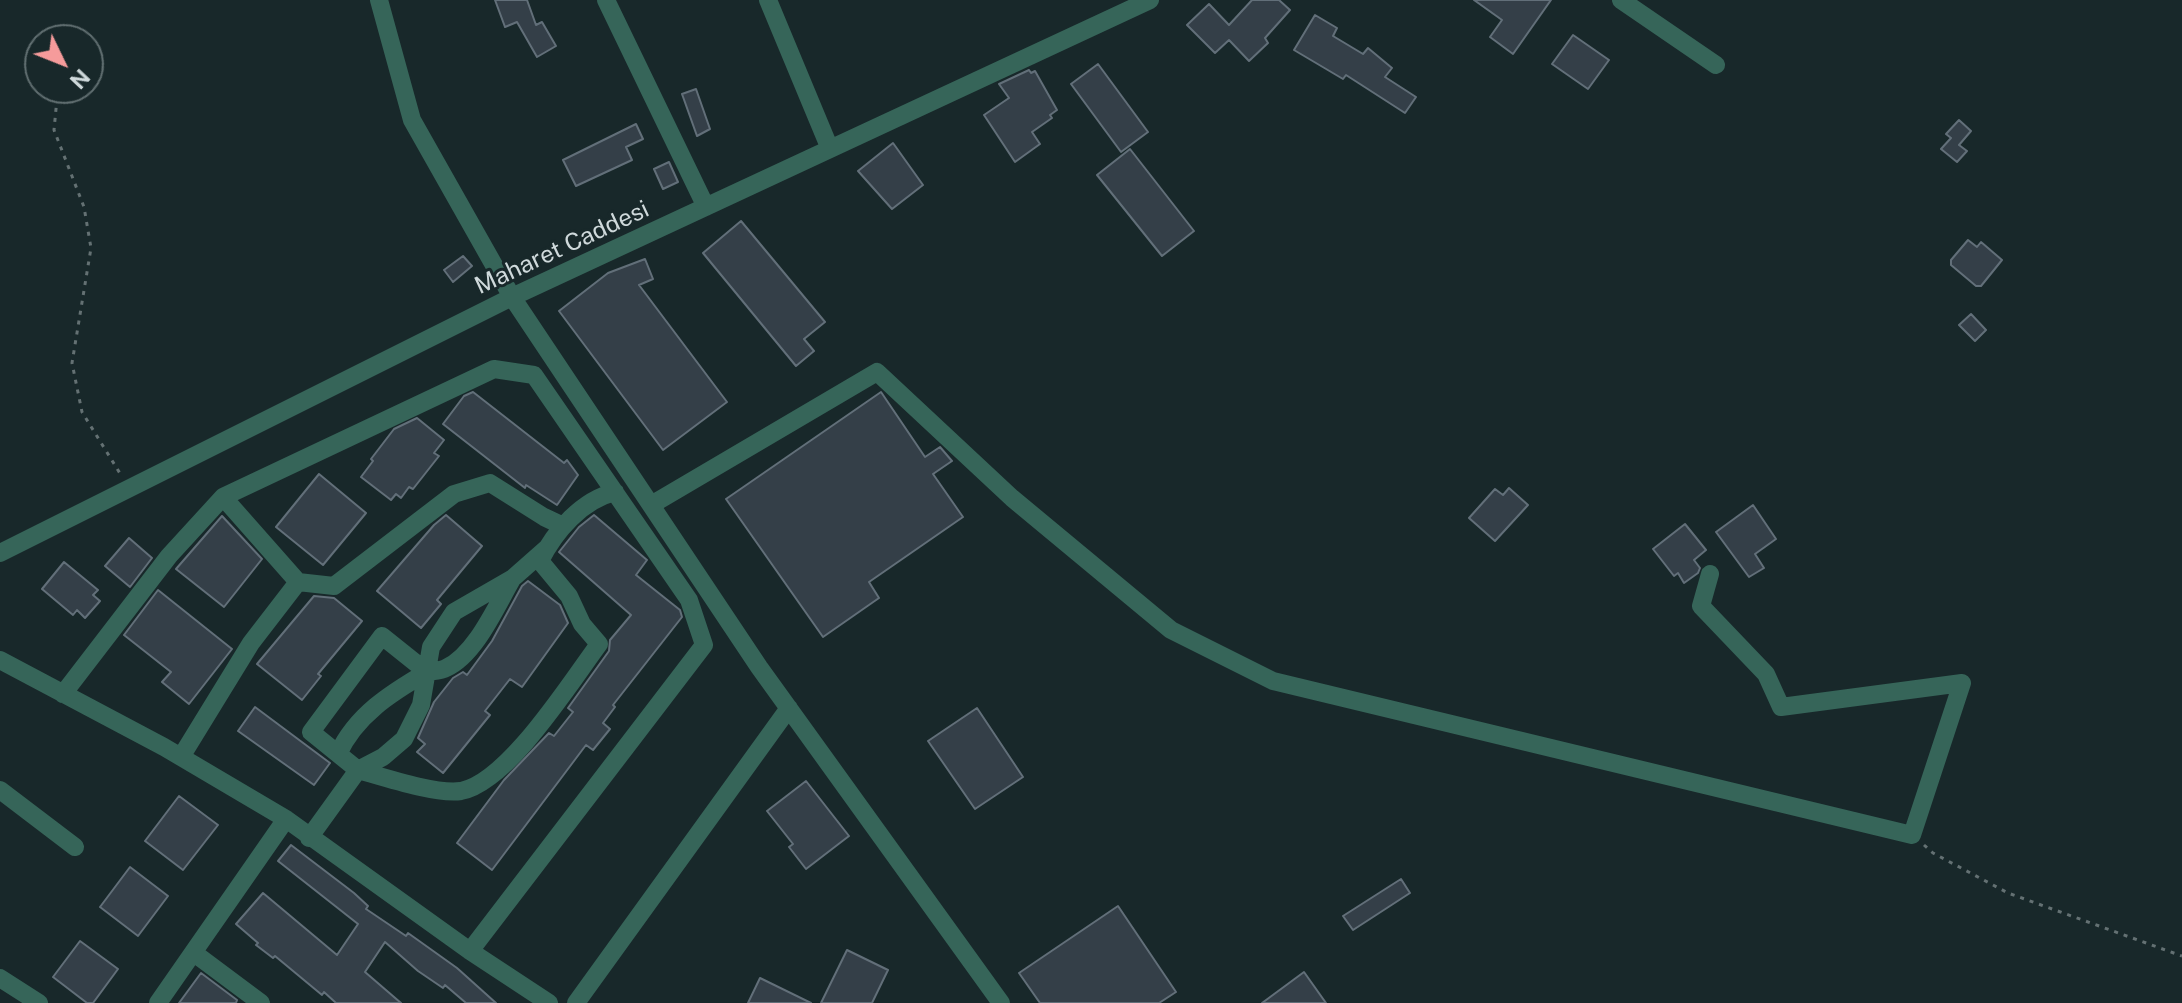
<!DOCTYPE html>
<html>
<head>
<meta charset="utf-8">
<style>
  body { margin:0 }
  #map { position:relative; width:2182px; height:1003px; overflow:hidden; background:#18282a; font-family:"Public Sans",sans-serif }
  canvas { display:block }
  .north { position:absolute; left:24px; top:24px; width:80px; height:80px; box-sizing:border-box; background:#18282a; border:2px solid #616f71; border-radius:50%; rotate:133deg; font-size:22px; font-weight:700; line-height:32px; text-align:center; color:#cfd9db }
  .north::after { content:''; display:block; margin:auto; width:28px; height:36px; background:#f59b9b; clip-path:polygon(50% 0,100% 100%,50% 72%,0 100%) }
</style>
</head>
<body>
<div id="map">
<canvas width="2182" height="1003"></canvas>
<div class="north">N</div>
</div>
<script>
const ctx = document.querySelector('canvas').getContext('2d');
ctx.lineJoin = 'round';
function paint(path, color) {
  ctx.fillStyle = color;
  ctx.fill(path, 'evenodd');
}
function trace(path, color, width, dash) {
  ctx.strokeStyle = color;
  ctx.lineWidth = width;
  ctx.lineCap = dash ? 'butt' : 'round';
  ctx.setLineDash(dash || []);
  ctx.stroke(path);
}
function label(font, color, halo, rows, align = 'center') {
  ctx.font = font + ' "Public Sans",sans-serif';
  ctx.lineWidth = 6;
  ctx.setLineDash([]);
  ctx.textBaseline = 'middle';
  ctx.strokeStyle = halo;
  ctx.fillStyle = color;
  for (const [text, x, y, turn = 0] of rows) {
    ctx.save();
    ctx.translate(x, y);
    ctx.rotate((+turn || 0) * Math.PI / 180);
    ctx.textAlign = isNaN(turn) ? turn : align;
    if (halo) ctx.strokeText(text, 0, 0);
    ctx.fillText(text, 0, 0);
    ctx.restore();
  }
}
const building = new Path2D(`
  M495 0H527L536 25 542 22 556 46 537 57 517 22 505 27Z
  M1252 0H1279L1290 10 1265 38 1268 43 1249 61 1229 40 1215 53 1187 25 1209 4 1229 25Z
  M1474 0H1551L1513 54 1490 37 1502 20Z
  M1315 15 1337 28 1333 36 1363 54 1368 48 1392 68 1385 77 1416 97 1405 113 1346 75 1343 79 1294 50Z
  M1573 35 1609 60 1588 89 1552 64Z
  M1098 64 1148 132 1121 152 1071 84Z
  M1029 70 1031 73 1035 71 1057 110 1050 115 1052 118 1032 132 1040 144 1015 162 984 115 1009 98 999 84Z
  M696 89 710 129 697 136 682 94Z
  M1959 120 1971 131 1959 145 1967 151 1957 162 1941 149 1951 138 1946 134Z
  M636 124 643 139 626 147 632 160 576 186 563 160Z
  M893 143 923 185 892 209 858 171Z
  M1130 149 1194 231 1162 256 1097 175Z
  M669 162 678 182 663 189 654 169Z
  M741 221 825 322 804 339 814 351 796 366 703 253Z
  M1968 240 1977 247 1981 242 2002 260 1981 286H1976L1951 265V260Z
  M463 256 472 266 453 282 444 270Z
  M645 259 653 279 639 285 727 402 663 450 559 311 608 273Z
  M1971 314 1986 330 1975 341 1959 325Z
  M473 392 564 463 567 460 578 475 557 505 526 485 525 488 443 424 464 396Z
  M881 392 925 457 940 447 952 461 933 474 963 517 869 582 879 598 823 637 726 499Z
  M417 418 444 440 434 453 439 456 413 489 409 487 401 498 396 494 391 500 361 477 373 461 371 459 394 429Z
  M319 474 366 513 323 565 276 527Z
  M1509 488 1528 505 1495 541 1469 518 1495 489 1503 495Z
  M1753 505 1776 539 1755 554 1764 568 1749 577 1716 532Z
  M446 515 482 546 437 600 441 604 421 628 377 591 434 525Z
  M594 515 647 560 636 575 680 610 682 617 613 705 615 707 603 723 610 729 593 750 586 745 492 870 457 843 504 780 549 733 554 736 573 712 568 708 609 651 610 640 631 615 559 552 579 527Z
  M222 516 262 559 224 607 176 569Z
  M1685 524 1706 550 1694 560 1700 568 1698 573 1684 583 1678 573 1674 576 1653 549Z
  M129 538 152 558 130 587 105 566Z
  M64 562 98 590 93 595 100 601 85 618 77 610 73 615 42 589Z
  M528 581 560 605 568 623 522 687 510 679 485 711 490 715 443 773 417 752 425 744 418 738 434 702 453 678 463 672 467 675 492 641 522 586Z
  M158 590 232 649 189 704 162 682 171 672 124 635Z
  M314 596 334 598 362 621 318 674 321 676 302 700 257 664Z
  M255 707 330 763 314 785 238 731Z
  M977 708 1023 777 975 809 928 741Z
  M806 781 849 836 806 869 789 847 793 844 767 811Z
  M179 796 218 825 183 870 145 841Z
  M291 845 354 893 368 906 366 909 406 936 408 933 457 968 496 1003H466L445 985 443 988 418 971 385 942 365 972 401 1003H336L324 992 322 995 275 956 273 958 256 945 258 943 236 924 263 893 337 955 358 924 278 861Z
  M130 867 168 896 138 936 100 907Z
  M1401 879 1410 893 1353 930 1343 916Z
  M1118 906 1176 992 1159 1003H1040L1019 973Z
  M80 941 118 969 93 1003H87L53 977Z
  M847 950 888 970 872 1003H821Z
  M1304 972 1326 1003H1262Z
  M201 973 237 1000 236 1003H179Z
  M760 978 811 1003H748Z`);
paint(building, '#343f48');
trace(building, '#626f79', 2);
trace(new Path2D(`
  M58 88 54 130 84 207 91 248 72 363 82 412 121 475
  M1924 845 1933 853 2008 893 2182 956`), '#647173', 3, [4, 6]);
trace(new Path2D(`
  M379 0 412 120 512 297 759 667 1001 1003
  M606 0 706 207
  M768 0 830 149
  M1621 0 1716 65
  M223 497 298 582
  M651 505 877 372 1012 498 1171 630 1273 681 1912 835 1962 683 1781 707 1766 674 1701 606 1710 574
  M0 553 512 297 1150 0
  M0 660 164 747 286 819 470 951 549 1003
  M427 672C433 671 441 671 446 668 475 655 496 607 511 581
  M63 694 169 556 223 497 494 369 534 375 689 600 704 645 470 951
  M338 754C356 715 391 693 427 672L382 636 311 732 358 770 383 757 404 739 421 705 431 647 454 612 513 578 547 548
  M181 757 251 643 298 582 334 586 454 494 490 483 544 517 563 526
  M0 790 75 847
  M309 838 358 770C383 777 437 795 461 791 508 782 570 683 599 644L582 624 569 596 540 561C555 531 582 500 615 492
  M194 953 261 1003
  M0 978 39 1003
  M158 1003 286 819
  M576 1003 789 708`), '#366559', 18);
label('24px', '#cfd9db', '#18282a', [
  ["Maharet Caddesi",562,248,-25]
]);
</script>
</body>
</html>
